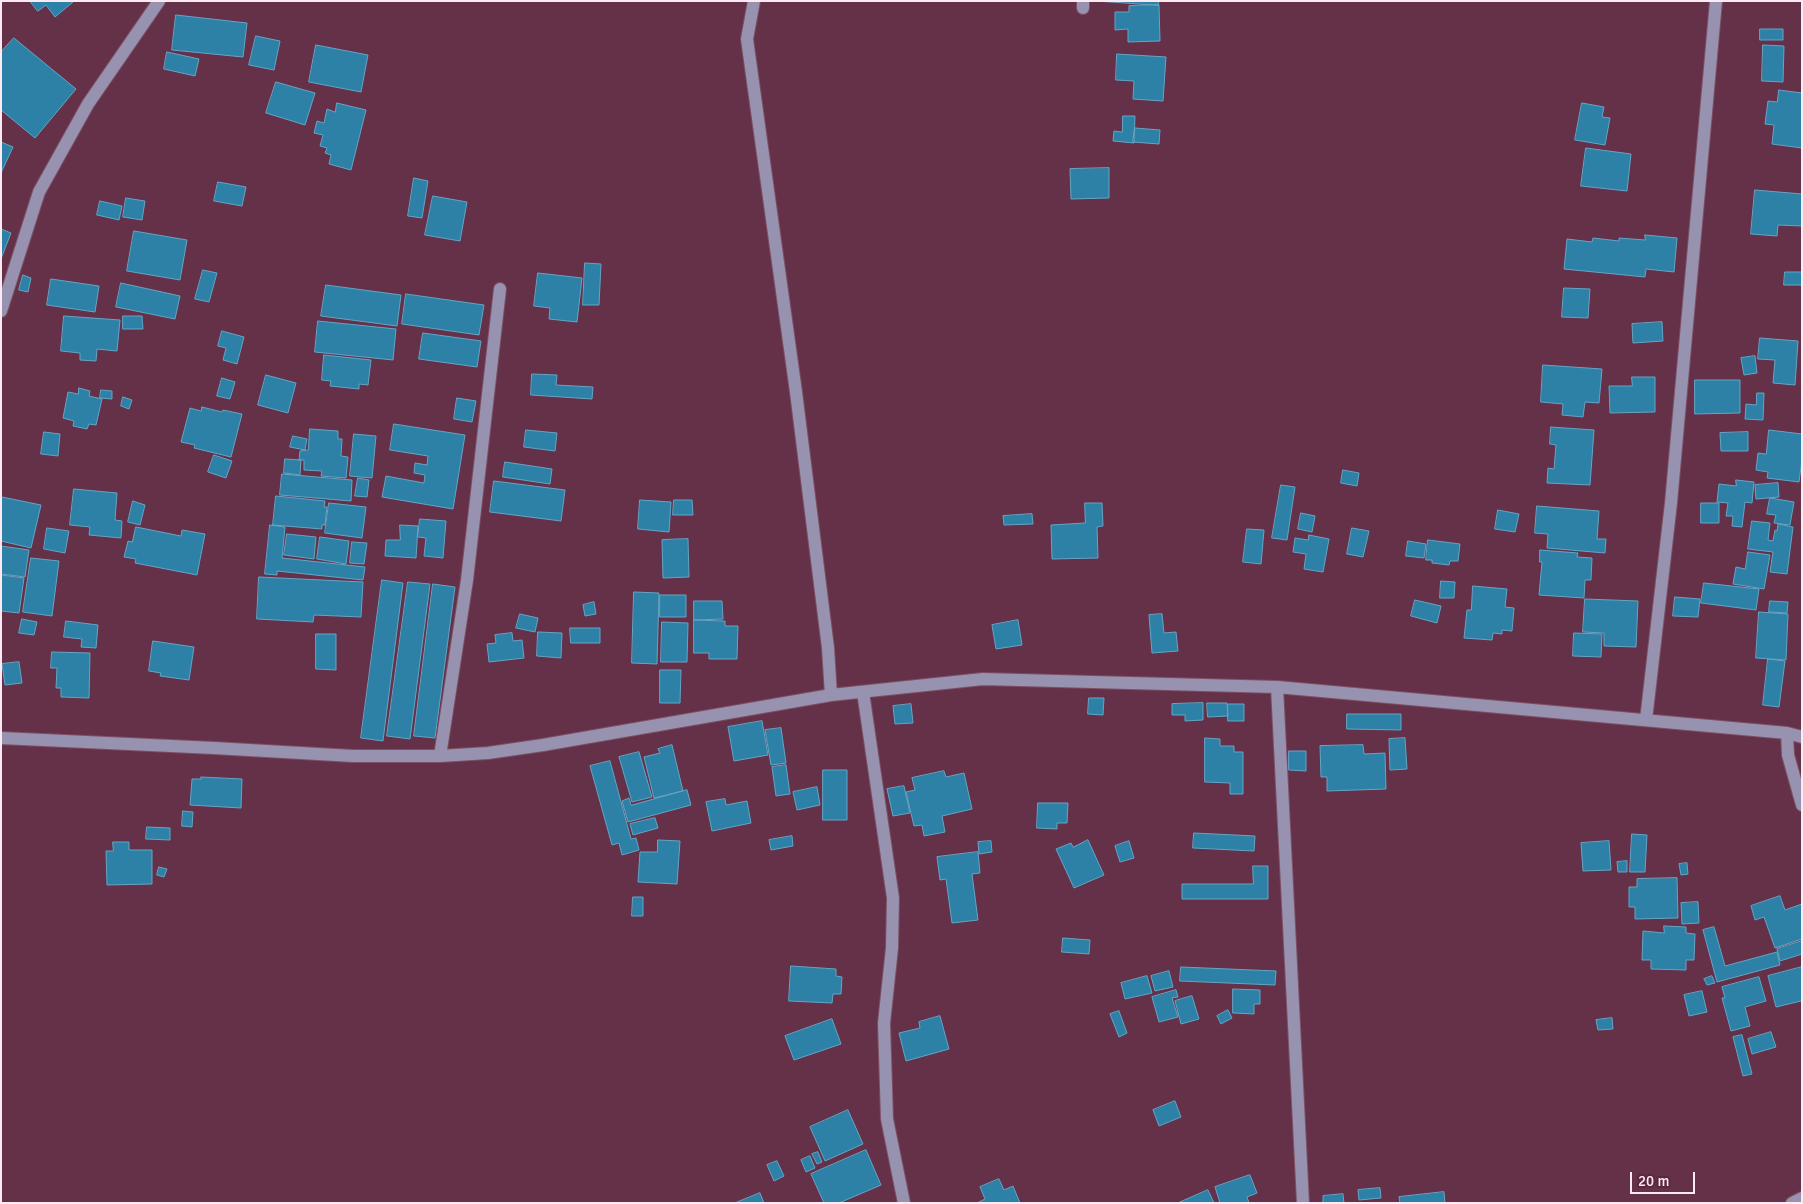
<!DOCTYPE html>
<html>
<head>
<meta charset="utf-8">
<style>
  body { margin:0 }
  #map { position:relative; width:1803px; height:1204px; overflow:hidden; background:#643149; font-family:Signika,sans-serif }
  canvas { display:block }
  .frame { position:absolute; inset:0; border:2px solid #feeaf2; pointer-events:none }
  .scale { position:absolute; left:1630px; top:1172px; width:65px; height:22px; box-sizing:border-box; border:2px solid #feeaf2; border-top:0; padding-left:6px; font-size:15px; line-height:18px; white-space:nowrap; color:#feeaf2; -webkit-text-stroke:4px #59273e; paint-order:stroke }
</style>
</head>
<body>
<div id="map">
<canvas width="1803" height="1204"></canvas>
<div class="frame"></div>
<div class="scale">20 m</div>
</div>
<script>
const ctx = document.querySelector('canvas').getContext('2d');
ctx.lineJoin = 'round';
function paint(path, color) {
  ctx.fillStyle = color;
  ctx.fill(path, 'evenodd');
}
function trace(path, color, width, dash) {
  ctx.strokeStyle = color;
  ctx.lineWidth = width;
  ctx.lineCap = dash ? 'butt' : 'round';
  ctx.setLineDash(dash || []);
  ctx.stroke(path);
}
const building = new Path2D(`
  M30 1H72L73 2 55 17 46 5 38 11Z
  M1097 1H1159L1158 5Z
  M1159 5 1160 41 1128 42V29L1115 30V12H1129V6Z
  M176 15 247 23 243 57 172 50Z
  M1760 29H1783V40H1760Z
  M256 36 280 41 274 70 249 65Z
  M14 38 76 89 35 138 1 110V52Z
  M316 45 368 55 361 92 309 82Z
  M1763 45 1784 46 1783 82 1762 81Z
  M167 52 199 59 195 76 164 69Z
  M1117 54 1166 57 1163 101 1133 99 1134 81 1116 80Z
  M276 82 315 93 305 125 266 113Z
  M1779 90 1802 93V148L1772 144 1774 125 1765 124 1768 101 1777 102Z
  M337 103 366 110 351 170 329 164 331 155 325 153 327 148 320 146 323 135 314 133 317 121 324 123 327 109 335 112Z
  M1582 103 1604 107 1602 117 1610 118 1605 145 1575 140Z
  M1123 116H1135L1134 143 1113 141 1114 131 1122 132Z
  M1135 128 1160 130 1159 144 1133 142Z
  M1 142 13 147 1 173Z
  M1586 148 1631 154 1627 191 1581 186Z
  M1109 168V198L1071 199 1070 169Z
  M414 178 428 181 422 218 408 216Z
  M218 182 246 187 242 206 214 201Z
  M1755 190 1802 194V226L1778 225 1777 236 1751 234Z
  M433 196 467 202 460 241 425 235Z
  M126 198 145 201 142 220 123 217Z
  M100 201 122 206 119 220 97 215Z
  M1 229 11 233 1 259Z
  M134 231 187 240 180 280 127 271Z
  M1645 235 1677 238 1674 272 1646 269 1645 277 1564 269 1567 239 1592 242 1593 238 1619 241V238L1645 240Z
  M585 263 601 264 599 305H583Z
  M203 270 217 273 209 302 195 299Z
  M1785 272H1802V285H1784Z
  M538 273 582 278 577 322 549 319 550 308 534 306Z
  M23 275 31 278 28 292 19 290Z
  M51 279 99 286 95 312 47 305Z
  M121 283 180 296 175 319 116 307Z
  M326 285 401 295 397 326 321 316Z
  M1564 288 1590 289 1588 318 1562 317Z
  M406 294 484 305 479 335 402 324Z
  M64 316 120 320 117 351 97 349 96 361 80 360V353L61 351Z
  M123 316H142L143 329H123Z
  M318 321 396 329 393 360 315 352Z
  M1662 322 1663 341 1633 343 1632 324Z
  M222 331 244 337 237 364 223 360 226 348 218 346Z
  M423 333 481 341 477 367 419 359Z
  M1760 338 1798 341 1795 385 1773 383 1775 360 1758 359Z
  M324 355 371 360 368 385 359 384V389L330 386 331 381 322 380Z
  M1755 356 1757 373 1744 375 1741 358Z
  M1543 365 1602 369 1599 403 1585 402 1583 417 1562 415 1563 404 1541 402Z
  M532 374 557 375 556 385 593 387 592 399 531 395Z
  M266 375 296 383 288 413 258 405Z
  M1632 377H1655V412L1610 413 1609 386H1632Z
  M222 378 235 382 230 399 217 396Z
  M1695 380H1740V413L1695 414Z
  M79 388 90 391 89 396 102 399 96 425 89 424 87 429 73 426 74 421 63 418 68 392 78 394Z
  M101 390 112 391V399L100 398Z
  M1757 393H1764L1763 420 1745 419 1746 404 1756 405Z
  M123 397 132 400 129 409 121 406Z
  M457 398 476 401 472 422 454 419Z
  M202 407 222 412 223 410 242 414 231 457 194 448 195 445 181 442 190 408 201 411Z
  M394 424 465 435 453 509 382 497 386 476 424 483 425 475 414 473 415 463 427 465 428 456 390 450Z
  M1551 427 1594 430 1590 485 1547 483 1548 468 1554 469 1556 445 1550 444Z
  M310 429 338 431V439H342L341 456 348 457 346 478 321 476 322 471 304 470V460H299L300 451 308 450Z
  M526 430 557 433 555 451 524 447Z
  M1769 430 1802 434V459L1799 482 1767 478 1768 472 1756 470 1758 453 1766 454Z
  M44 432 60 434 58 456 41 454Z
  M1748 432V451H1721L1720 433Z
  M354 434 376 436 372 478 350 476Z
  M293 436 307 439 305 450 290 447Z
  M214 455 232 461 226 478 208 472Z
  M285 459 301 460 300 475 284 473Z
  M505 462 552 469 550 484 503 477Z
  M1343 470 1359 473 1357 486 1341 483Z
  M282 474 352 480 351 501 280 495Z
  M358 478 369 480 367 497 355 496Z
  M1736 480 1754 482 1752 503 1745 502 1742 527 1732 526 1733 516H1726L1728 503 1717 502 1719 484 1736 486Z
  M494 481 565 490 561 521 490 512Z
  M1778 483 1779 497 1756 499 1755 485Z
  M1281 485 1295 487 1287 540 1272 538Z
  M74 489 117 493 115 520 122 521 121 538 89 535 90 527 70 525Z
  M276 496 325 501 324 507H327L325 525H322V529L273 525Z
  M2 497 41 505 31 548 1 541Z
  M1770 498 1794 502 1790 525 1774 523 1776 515 1767 514Z
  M640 500 671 502 669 532 638 529Z
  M674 500H692L693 515H673Z
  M133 501 145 505 140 525 128 522Z
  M329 503 366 507 362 538 325 533Z
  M1085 503H1102L1103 526 1097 527 1098 558 1052 559 1051 525 1085 523Z
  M1701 503H1719V523H1701Z
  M1537 506 1599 511 1597 539H1606L1605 553 1547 548 1548 534 1535 533Z
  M1498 510 1519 514 1515 532 1495 529Z
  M1301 513 1315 516 1312 532 1298 529Z
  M1032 514 1033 524 1004 525 1003 516Z
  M420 519 446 521 443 558 424 556 426 538 418 537Z
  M1752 521 1770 523 1768 540 1773 541 1775 530 1777 531 1778 524 1793 527 1787 574 1770 572 1773 552 1748 549Z
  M270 525 285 527 282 558 365 567 363 580 277 571V575L265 574Z
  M400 525 418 526 416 558 385 556 386 540H400Z
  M136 527 181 536 182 530 205 534 197 575 135 563 136 559 124 557 128 541 132 542Z
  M47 528 69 531 65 553 44 549Z
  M1352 528 1369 531 1363 557 1347 554Z
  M1247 529 1264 530 1261 564 1243 562Z
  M287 534 316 537 314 559 284 555Z
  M1309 535 1329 539 1323 572 1304 569 1306 554 1293 552 1295 538 1308 540Z
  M320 537 349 541 346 564 317 559Z
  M688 539 689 577 663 578 662 540Z
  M1428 540 1460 544 1458 561H1450L1449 565 1432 563V560H1426Z
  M1408 541 1426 544 1424 558 1406 556Z
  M352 542 367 543 364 564 350 563Z
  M1 546 29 550 25 577 1 574Z
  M1540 550 1578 553 1577 557 1592 558 1591 580H1585L1584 598 1539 595 1542 562H1540Z
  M1748 552 1770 555 1764 589 1733 584 1736 567 1745 569Z
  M31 558 59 561 52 616 23 612Z
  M1 575 24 578 19 613 1 611Z
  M259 577 363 582 361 617 314 615 313 622 257 619Z
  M382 580 403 583 383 741 361 738Z
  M1441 581 1455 582 1454 598H1440Z
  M408 582 430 584 410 739 387 736Z
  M1704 583 1759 589 1756 610 1701 603Z
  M433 584 455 587 435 738 414 736Z
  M1473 586 1507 589 1505 607 1514 608 1512 631 1502 630V634L1493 633 1492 640 1464 638 1467 610H1471Z
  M634 592 659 593 657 664 632 663Z
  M660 595H686V617H660Z
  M1675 597 1700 599 1698 617 1673 616Z
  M1585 599 1638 601 1636 647 1604 646V633L1583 632Z
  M1415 600 1441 606 1437 623 1411 616Z
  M694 601H722L723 619 694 620Z
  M1770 601 1788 602 1787 613 1769 612Z
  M594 602 596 614 585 616 583 605Z
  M1759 612 1788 614 1786 660 1756 658Z
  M520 614 538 618 535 632 516 628Z
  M1162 614 1164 633 1176 632 1178 651 1152 653 1149 615Z
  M22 619 37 622 34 635 19 633Z
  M694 620 725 621V626H738L737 659H709V653H694Z
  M1018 620 1022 645 996 649 992 625Z
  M66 621 98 625 96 648 81 647 82 639 64 637Z
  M662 622 688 623 687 662H661Z
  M570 628H600V643H571Z
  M538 632 562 633 561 658 537 656Z
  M512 633 513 641 522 640 524 658 489 662 487 644 496 643 495 635Z
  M1574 633 1602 634 1601 657 1573 656Z
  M316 634H336V670L316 669Z
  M153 641 194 647 189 680 160 676 161 673 149 671Z
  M52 652 90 653 89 698 61 697V688H56L57 668H51Z
  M1768 659 1785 661 1779 707 1763 705Z
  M19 662 22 683 5 685 2 664Z
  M660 670H681L680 703H660Z
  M1089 698H1104L1103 715 1088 714Z
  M1203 703V720L1185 721V715H1172V704Z
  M1207 703H1227L1228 716 1208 717Z
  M911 704 913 723 895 724 893 706Z
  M1228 704H1244V721H1228Z
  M1347 714H1401V730L1347 729Z
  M762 721 768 755 734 761 728 727Z
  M781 728 786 763 771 765 765 730Z
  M1205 738 1220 739V746H1234V752H1243V794H1230V783L1205 782Z
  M1405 738 1407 769 1390 770 1389 739Z
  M672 745 683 791 654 798 644 757 660 753 658 749Z
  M1363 745 1364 754 1385 753 1386 789 1327 791V777H1321L1320 746Z
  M1289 751H1306V771L1289 770Z
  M639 752 652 797 632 802 619 757Z
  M610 761 631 839 636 838 639 850 622 855 619 843 612 845 590 766Z
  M786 765 790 794 776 796 772 767Z
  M823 770H847V820H823Z
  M944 771 946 777 964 773 972 809 942 816 945 832 924 836 922 825 914 826 906 792 915 790 912 778Z
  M201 777 242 779 241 808 190 805 192 779H201Z
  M904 786 910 813 893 816 887 789Z
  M817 787 820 805 797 810 793 792Z
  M687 790 691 805 628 822 622 801 629 798 631 805Z
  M725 799 726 805 747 801 751 823 712 831 706 802Z
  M1038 803H1068L1067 823H1057V829L1037 828Z
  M183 811 193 812 192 827 182 826Z
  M655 818 658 828 633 835 630 824Z
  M147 827 170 828V840L146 839Z
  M1194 833 1255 836 1254 851 1193 848Z
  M1632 834 1647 835 1645 872H1630Z
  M792 836 793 846 771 850 769 840Z
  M658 840 680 841 677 884 638 882 640 852H657Z
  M1088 840 1104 875 1074 888 1056 849 1071 843 1073 847Z
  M991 841 992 852 979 854 978 842Z
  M1129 841 1134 858 1120 862 1115 846Z
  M1609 841 1611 870 1583 871 1581 843Z
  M113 842H129V850H152V884L107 885 106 851H113Z
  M978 852 980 873 972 874 978 920 952 923 946 879 940 880 937 857Z
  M1627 861V872H1618L1617 862Z
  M1687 863 1688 874 1681 875 1679 864Z
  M1253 866H1268V899H1182V884H1253Z
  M159 867 167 869 164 877 157 875Z
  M1677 878 1678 918 1635 919V907H1629V887H1637V879Z
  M1780 896 1785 910 1802 904V939L1775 948 1764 917 1755 920 1751 906Z
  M633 897H643V916H632Z
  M1698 902 1699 923 1682 924 1681 903Z
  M1664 926 1686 927V933L1695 934 1694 960H1686V970L1651 969V960H1642L1643 931 1664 933Z
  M1714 927 1725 966 1777 952 1780 965 1717 982 1703 930Z
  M1063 938 1090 940 1089 954 1062 952Z
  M1802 941V954L1780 961 1777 949Z
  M791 966 836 969V976L842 977 841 994H833L832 1003 789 1001Z
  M1181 967 1276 971 1275 985 1180 981Z
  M1802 967V1003L1801 1001 1776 1007 1768 976Z
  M1169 971 1173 987 1155 991 1151 976Z
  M1147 976 1152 993 1125 999 1121 983Z
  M1712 976 1715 983 1707 985 1704 979Z
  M1759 977 1766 1001 1745 1007 1750 1026 1731 1031 1722 998H1725L1722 987Z
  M1233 989 1260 990V1004H1254V1014L1233 1013Z
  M1176 990 1178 997 1172 998 1178 1017 1159 1022 1152 997Z
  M1702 991 1707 1012 1689 1016 1684 995Z
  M1192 996 1199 1019 1181 1024 1175 1001Z
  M1228 1010 1232 1018 1221 1024 1217 1016Z
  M1119 1011 1127 1033 1119 1037 1110 1014Z
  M940 1016 949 1049 906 1061 899 1033 920 1028 919 1022Z
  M1612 1018 1613 1029 1598 1030 1596 1020Z
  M832 1019 841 1044 794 1060 785 1036Z
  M1771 1032 1776 1047 1752 1054 1748 1039Z
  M1742 1035 1752 1074 1743 1076 1733 1037Z
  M1175 1101 1181 1117 1159 1126 1153 1110Z
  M848 1110 863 1144 825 1161 810 1127Z
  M866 1150 881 1185 839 1203H824L811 1174Z
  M818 1152 822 1162 817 1164 812 1154Z
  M810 1156 815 1168 806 1172 801 1160Z
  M777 1161 784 1176 774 1181 767 1165Z
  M1250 1175 1257 1193 1247 1197 1249 1203H1220L1215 1187Z
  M999 1179 1004 1190 1013 1186 1020 1203H977L985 1199 980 1187Z
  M1380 1188 1381 1198 1359 1200 1358 1190Z
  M1208 1190 1214 1203H1178Z
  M1444 1192 1445 1203H1400L1399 1197Z
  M760 1193 764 1203H735Z
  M1343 1194 1344 1203H1323V1196Z`);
paint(building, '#2d81a7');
trace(building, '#66a4c4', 1);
const minor = new Path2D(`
  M754 1 747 39 796 392 828 648 831 695
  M1083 8V1
  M1 311 39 192 88 104 159 1
  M1277 687 1303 1203
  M863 692 893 898 892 948 884 1023 887 1119 904 1203
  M1646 720 1671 503 1716 1
  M1787 733 1788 755 1802 805
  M1 738 214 748 353 756H440L488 753 543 745 831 695 983 679 1277 687 1787 733 1802 737
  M440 756 467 580 500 289
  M1792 1203 1802 1198`);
trace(minor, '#7d4f64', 14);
trace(minor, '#9692b0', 12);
</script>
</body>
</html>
